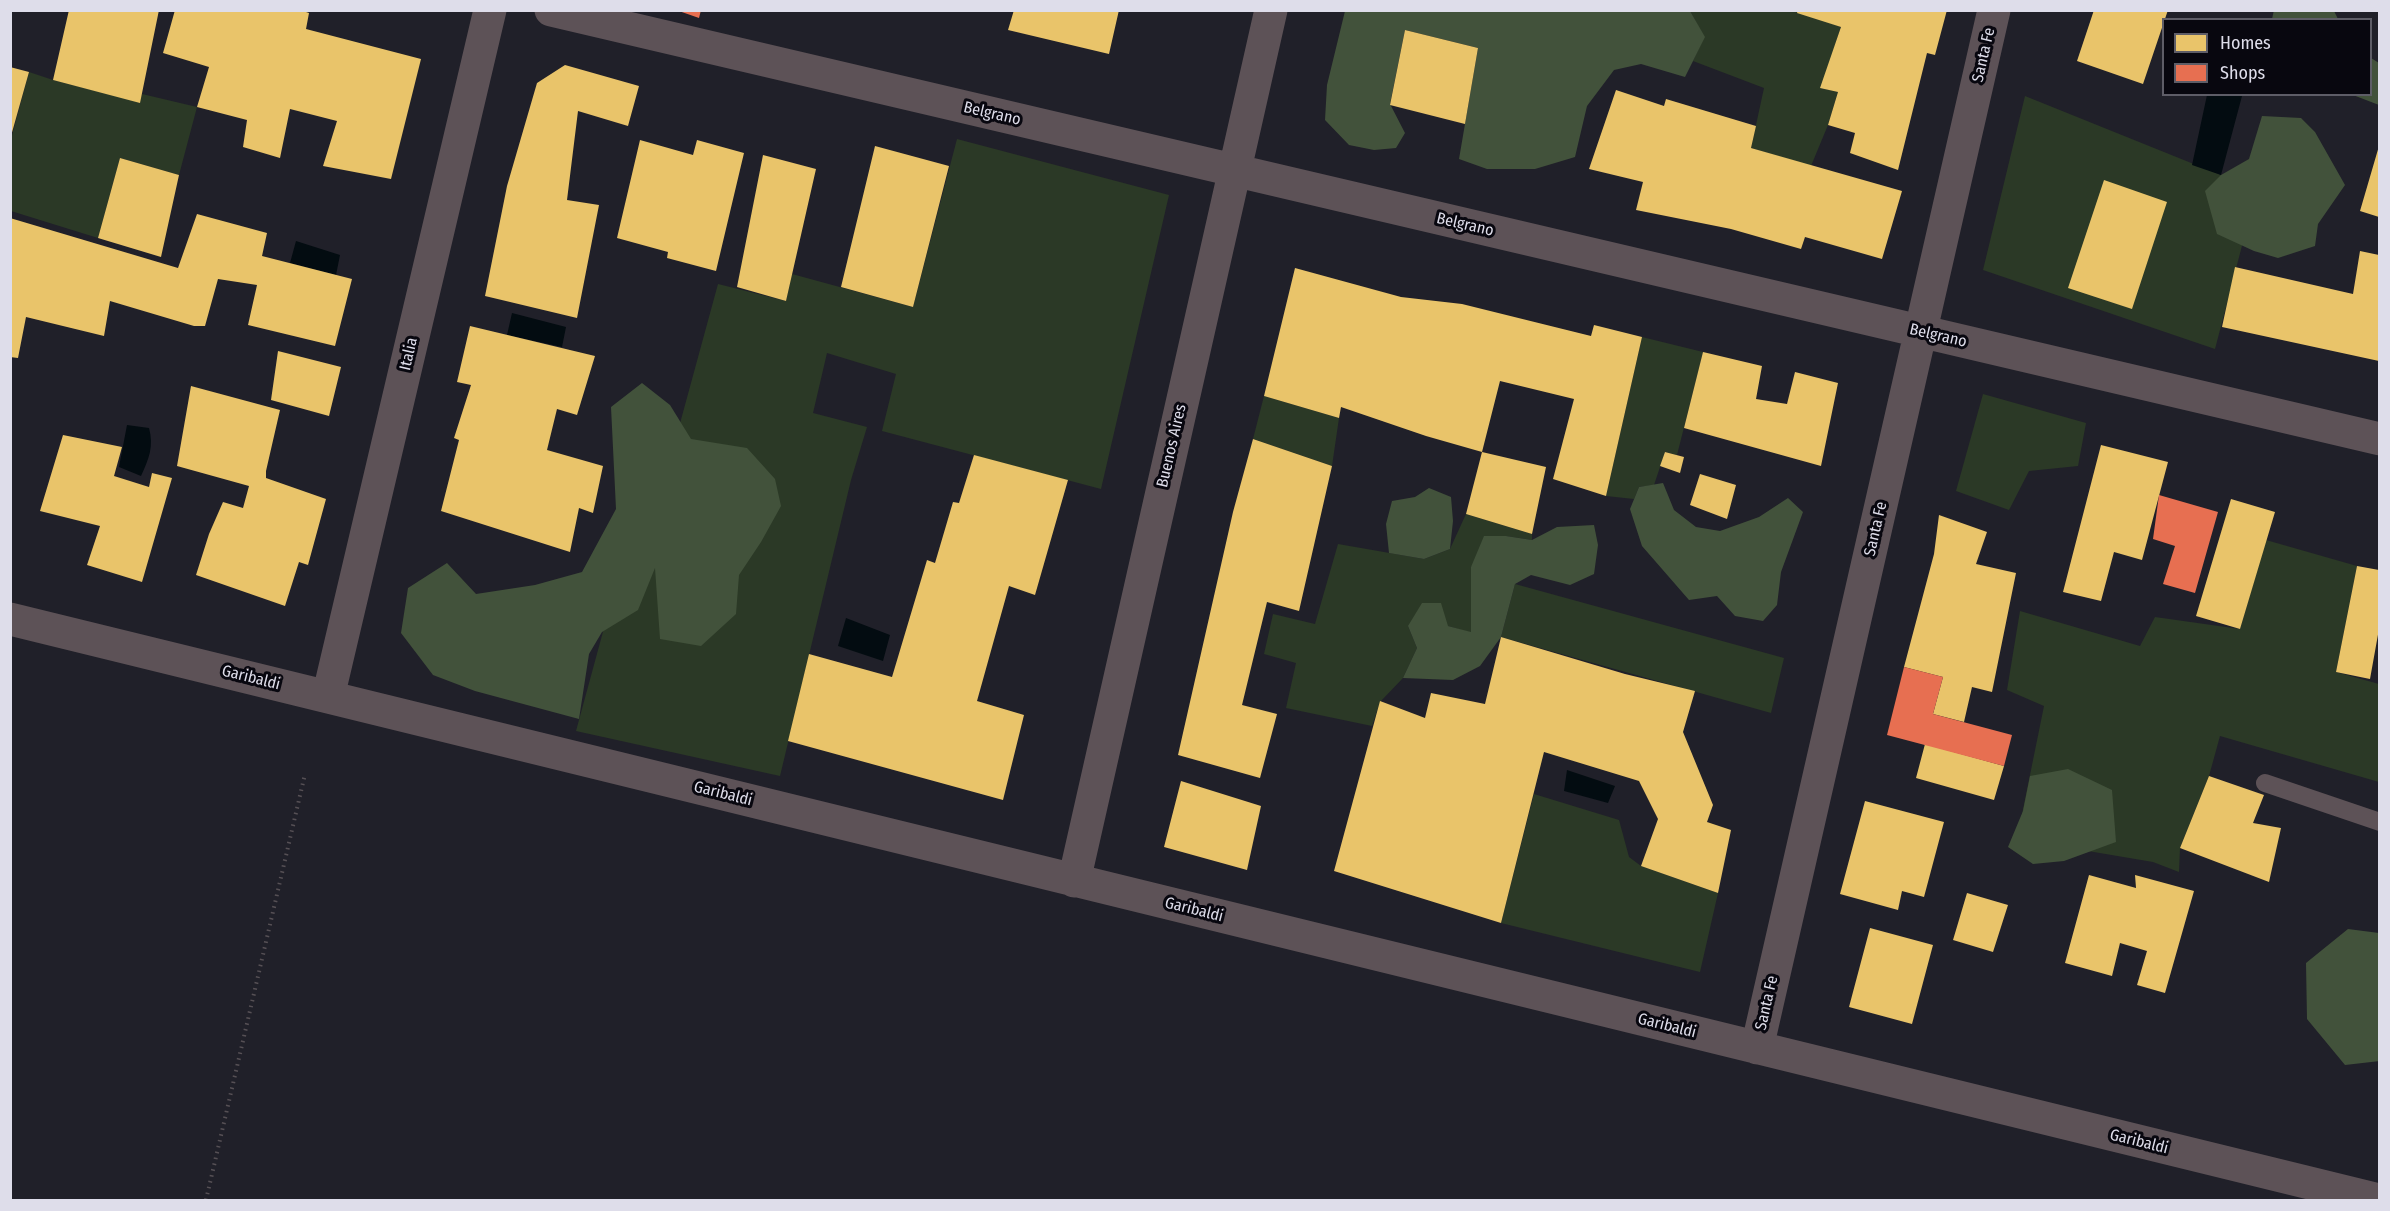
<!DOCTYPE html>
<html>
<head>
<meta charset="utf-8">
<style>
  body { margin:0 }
  #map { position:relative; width:2390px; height:1211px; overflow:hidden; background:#202029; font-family:"Fira Sans Condensed",sans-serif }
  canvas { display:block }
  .frame { position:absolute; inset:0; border:12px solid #deddea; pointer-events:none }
  .legend { position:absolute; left:2162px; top:18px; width:210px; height:78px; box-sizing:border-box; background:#08070f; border:2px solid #5e5d67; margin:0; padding:8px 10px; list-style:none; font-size:18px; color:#deddea }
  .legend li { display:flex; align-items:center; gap:12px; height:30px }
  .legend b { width:30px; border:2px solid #5e5d67 }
</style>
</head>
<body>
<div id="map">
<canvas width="2390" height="1211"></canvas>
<div class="frame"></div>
<ul class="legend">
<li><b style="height:16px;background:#e9c46a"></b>Homes</li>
<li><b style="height:16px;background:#e76f51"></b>Shops</li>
</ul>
</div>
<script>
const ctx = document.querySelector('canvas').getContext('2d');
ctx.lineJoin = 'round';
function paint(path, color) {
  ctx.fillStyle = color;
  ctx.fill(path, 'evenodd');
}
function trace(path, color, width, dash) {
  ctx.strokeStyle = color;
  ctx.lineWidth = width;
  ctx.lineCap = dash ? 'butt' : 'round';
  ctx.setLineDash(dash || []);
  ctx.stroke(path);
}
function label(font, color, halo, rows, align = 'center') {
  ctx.font = font + ' "Fira Sans Condensed",sans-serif';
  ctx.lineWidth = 6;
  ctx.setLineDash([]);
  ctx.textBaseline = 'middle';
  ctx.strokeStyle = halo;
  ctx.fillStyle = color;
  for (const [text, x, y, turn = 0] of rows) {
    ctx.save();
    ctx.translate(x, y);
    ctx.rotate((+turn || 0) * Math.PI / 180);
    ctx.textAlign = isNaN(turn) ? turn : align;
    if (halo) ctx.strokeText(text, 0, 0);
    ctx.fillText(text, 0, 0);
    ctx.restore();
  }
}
paint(new Path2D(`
  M1690 11H1798L1841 27 1821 88 1838 92 1828 125 1811 166 1751 148 1764 88 1693 61 1704 37Z
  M29 72 53 80 139 102 142 94 197 107 179 175 120 158 98 238 11 211V139Z
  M2025 96 2221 175 2255 196 2215 349 1983 270Z
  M957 139 1169 195 1101 489 882 431 896 374 827 353 813 413 867 427 851 480 780 776 576 731 660 422 679 427 718 284 786 301 792 274 913 307Z
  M1642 337 1703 352 1677 455 1665 452 1654 485 1639 487 1634 499 1606 496Z
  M1983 394 2086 423 2078 466 2029 471 2009 510 1956 491Z
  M1264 396 1339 418 1332 466 1253 439Z
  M1466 514 1532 534V540L1506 536 1471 567 1472 633 1448 626H1408L1417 648 1403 678 1380 702 1372 726 1286 708 1296 663 1264 654 1273 614 1315 624 1338 544 1424 559 1450 549Z
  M2266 540 2357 566 2336 672 2379 684V782L2220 736 2209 776 2180 848 2179 872 2153 862 2017 839 2044 706 2007 690 2020 611 2140 646 2155 617 2240 629Z
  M1515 584 1784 658 1771 713 1501 637Z
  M1534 794 1619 820 1629 857 1641 866 1718 893 1700 972 1501 923Z`), '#2b3926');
paint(new Path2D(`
  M2274 10 2334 11 2338 19H2272Z
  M1345 11H1690L1705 37 1685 77 1641 64 1614 70 1587 106 1575 157 1535 169H1487L1459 159 1478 48 1405 30 1390 104 1405 133 1396 148 1374 150 1349 145 1325 120 1327 85Z
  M2371 58 2379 63V105L2353 95 2370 94Z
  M2262 116 2301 118 2315 132 2345 185 2318 224 2315 246 2278 258 2254 251 2217 234 2205 191 2221 175 2249 159Z
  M642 383 670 405 691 439 747 448 775 479 781 506 761 542 739 575 736 614 701 646 660 639 655 568 638 610 602 632 589 654 579 719 475 691 433 675 401 633 408 588 447 563 476 594 535 585 582 572 616 509 611 407Z
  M1663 483 1674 510 1696 527 1720 531 1759 517 1788 498 1803 512 1781 572 1777 605 1763 621 1735 616 1717 596 1689 600 1642 546 1630 509 1639 487Z
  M1429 488 1451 497 1453 521 1450 549 1424 559 1389 553 1386 524 1392 501 1415 497Z
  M1594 525 1598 545 1594 574 1570 585 1531 575 1515 584 1501 637 1480 666 1453 680 1403 678 1417 648 1408 626 1422 603H1441L1448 626 1471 632V567L1484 536H1506L1532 540 1557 527Z
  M2068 769 2112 790 2116 842 2064 861 2033 864 2008 847 2023 811 2030 776Z
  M2348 929 2379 933 2380 1061 2345 1065 2307 1019 2306 963Z`), '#42523b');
paint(new Path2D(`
  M2238 94 2242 96 2221 175 2192 165 2207 95Z
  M296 241 340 255 336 275 290 263Z
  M512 313 566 327 562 347 507 335Z
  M127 425 149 428C154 446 149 459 141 476L119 467Z
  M846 618 890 635 883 661 838 646Z
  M1567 770 1615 786 1608 803 1564 791Z`), '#030c11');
paint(new Path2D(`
  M69 10H159L140 103 53 80Z
  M175 10H300L309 13 306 29 421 59 391 179 323 166 337 121 290 109 280 158 243 147 247 120 197 107 209 67 163 53Z
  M1014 10H1119L1109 54 1008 30Z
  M1798 10H1947L1935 55 1927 53 1898 170 1850 153 1855 133 1828 125 1838 92 1820 88 1841 27 1797 13Z
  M2094 10H2168L2143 84 2077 61Z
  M1405 30 1478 48 1465 124 1390 105Z
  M565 65 639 86 628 126 578 111 567 200 599 205 577 318 485 296 507 186 537 83Z
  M10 67 29 72 11 136H10Z
  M1616 90 1664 106 1666 99 1756 126 1751 148 1902 191 1882 259 1805 237 1801 249 1731 229 1636 210 1643 182 1589 169Z
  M640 140 693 155 697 140 744 153 716 271 667 258 668 252 617 238Z
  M875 146 949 166 913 307 841 287Z
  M2379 146V217L2360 211Z
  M763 155 816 169 786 301 737 287Z
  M120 158 179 175 161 257 98 238Z
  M2104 180 2167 202 2132 309 2068 288Z
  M197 214 267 233 262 256 352 279 335 346 248 325 257 285 218 279 205 326H194L110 301 104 336 26 317 18 358 10 357V218L178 268Z
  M2360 251 2379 255V361L2222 327 2235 267 2353 294Z
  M1295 268 1401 297 1462 304 1591 336 1594 325 1642 337 1606 496 1553 479 1574 399 1500 381 1482 452 1546 467 1532 534 1466 514 1482 452 1426 436 1341 407 1339 418 1264 396Z
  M470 326 595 356 577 415 557 409 547 450 603 466 593 513 579 508 570 552 441 511 459 440 454 438 471 385 457 382Z
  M278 351 341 367 329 416 271 400Z
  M1703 352 1762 366 1756 399 1787 404 1795 372 1838 383 1821 466 1684 428Z
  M191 386 280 410 266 471V478L326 499 308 565 299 562 285 606 196 575 209 534 223 502 243 508 249 486 177 466Z
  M63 435 122 447 114 476 149 487 152 473 172 478 142 582 87 565 100 526 40 511Z
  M1253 439 1332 466 1299 611 1267 602 1242 705 1277 714 1260 778 1178 755 1233 512Z
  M2101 445 2168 462 2142 560 2114 552 2101 601 2063 592Z
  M1665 452 1684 457 1680 473 1660 466Z
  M974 455 1068 480 1035 595 1009 586 977 701 1024 715 1003 800 788 741 809 654 892 677 927 560 935 563 953 502 959 503Z
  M1700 474 1736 485 1727 519 1690 505Z
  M2231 499 2275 512 2240 629 2196 616Z
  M1939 515 1987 532 1976 564 2016 573 1992 692 1972 687 1964 722 1933 714 1943 677 1904 667 1934 554Z
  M2357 566 2379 570V629L2370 679 2336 672Z
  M1501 637 1625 674 1695 691 1683 732 1713 805 1707 822 1731 830 1718 893 1641 866 1658 819 1639 781 1544 752 1501 923 1334 871 1380 701 1425 718 1431 693 1485 704Z
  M1925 744 2004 766 1994 800 1916 778Z
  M2209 776 2264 795 2253 823 2281 828 2269 882 2180 848Z
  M1181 781 1261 806 1247 870 1164 847Z
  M1865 801 1944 822 1924 897 1902 891 1898 910 1840 894Z
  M2089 875 2136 888 2135 875 2194 891 2165 993 2137 985 2147 951 2120 943 2112 976 2065 963Z
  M1967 893 2008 905 1993 952 1953 940Z
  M1870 928 1933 945 1912 1024 1849 1007Z`), '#e9c46a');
paint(new Path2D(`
  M676 10H701L699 18Z
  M2159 495 2218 512 2195 593 2163 584 2175 546 2153 539Z
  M1904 667 1943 677 1933 714 2012 735 2004 766 1887 735Z`), '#e76f51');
trace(new Path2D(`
  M206 1200 305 774`), '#565055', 4, [1.5, 4.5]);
trace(new Path2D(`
  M2265 783 2380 822`), '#5d5257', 18);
trace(new Path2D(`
  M551 10 2380 439
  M10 619 2379 1200
  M328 697 490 10
  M1074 881 1271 10
  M1757 1048 1994 10`), '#5d5257', 33);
label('16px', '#deddea', '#08070f', [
  ["Santa Fe",1984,55,-77],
  ["Belgrano",992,114,13],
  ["Belgrano",1465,225,13],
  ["Belgrano",1938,336,13],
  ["Italia",409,354,-77],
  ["Buenos Aires",1172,446,-77],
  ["Santa Fe",1876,529,-77],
  ["Garibaldi",251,678,14],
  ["Garibaldi",723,794,14],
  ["Garibaldi",1194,910,14],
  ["Santa Fe",1767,1003,-77],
  ["Garibaldi",1667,1026,14],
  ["Garibaldi",2139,1142,14]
]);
</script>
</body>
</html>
